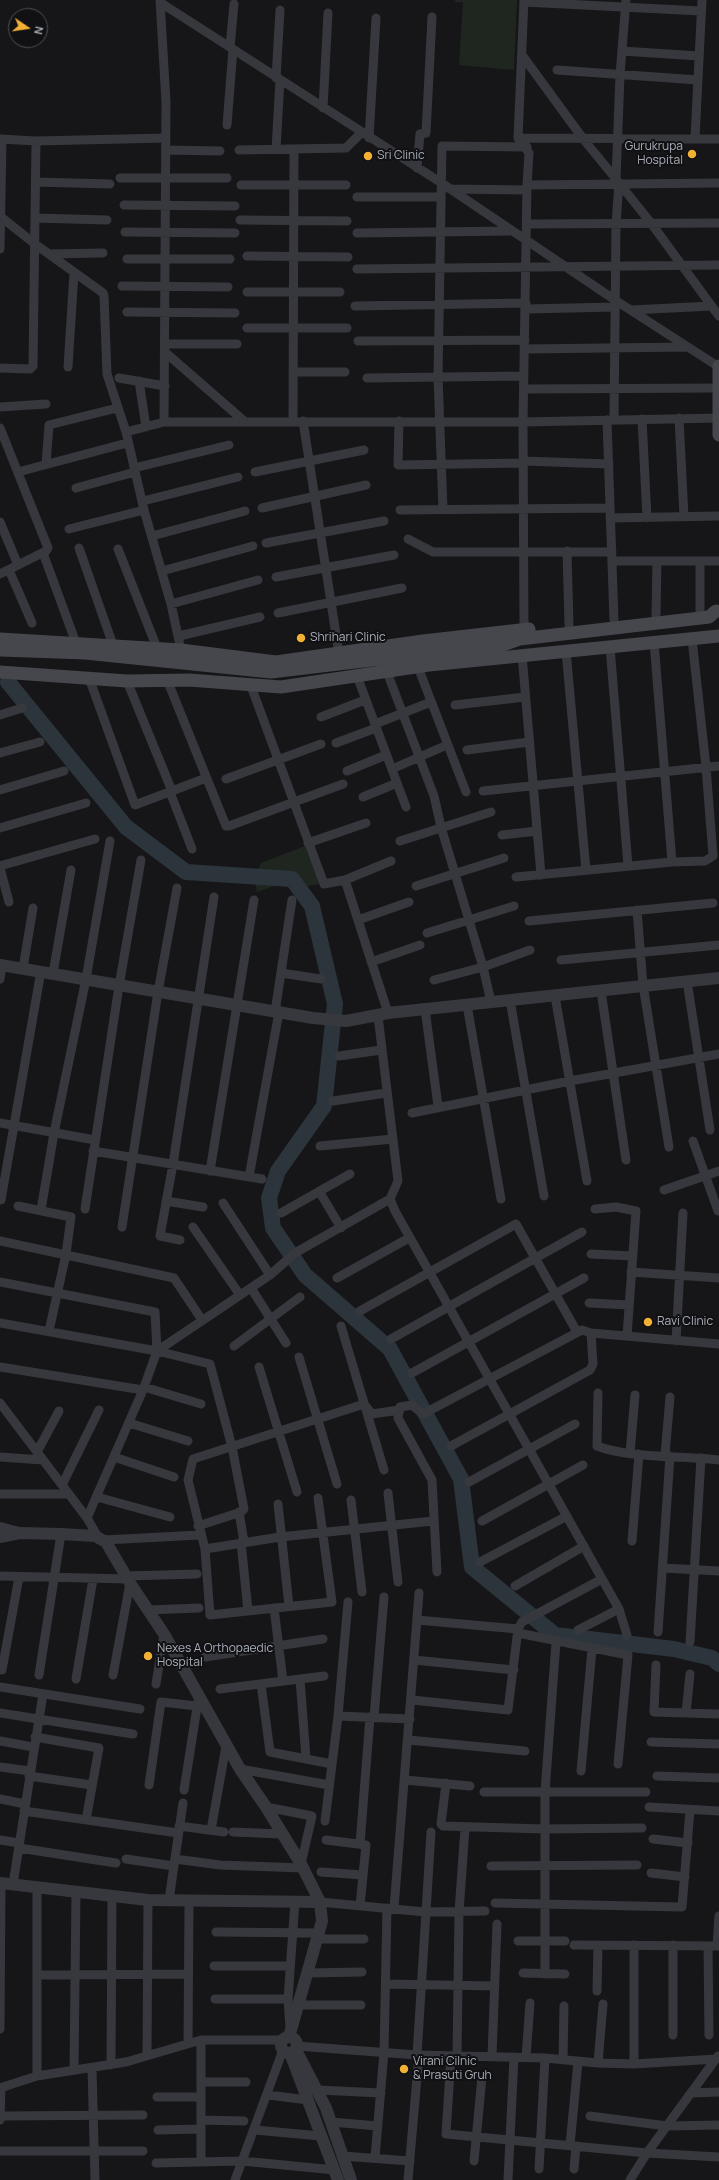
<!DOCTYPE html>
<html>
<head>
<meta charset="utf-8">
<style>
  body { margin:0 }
  #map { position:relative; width:719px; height:2180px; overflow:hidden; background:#161618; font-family:Manrope,sans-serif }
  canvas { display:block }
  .north { position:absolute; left:8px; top:8px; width:40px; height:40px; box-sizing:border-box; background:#111113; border:1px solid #4d4f55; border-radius:50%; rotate:103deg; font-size:11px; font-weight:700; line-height:16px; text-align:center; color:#a8adb8 }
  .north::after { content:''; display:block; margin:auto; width:14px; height:18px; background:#f2b134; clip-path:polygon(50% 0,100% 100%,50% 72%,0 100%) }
</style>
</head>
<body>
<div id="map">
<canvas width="719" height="2180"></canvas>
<div class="north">N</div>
</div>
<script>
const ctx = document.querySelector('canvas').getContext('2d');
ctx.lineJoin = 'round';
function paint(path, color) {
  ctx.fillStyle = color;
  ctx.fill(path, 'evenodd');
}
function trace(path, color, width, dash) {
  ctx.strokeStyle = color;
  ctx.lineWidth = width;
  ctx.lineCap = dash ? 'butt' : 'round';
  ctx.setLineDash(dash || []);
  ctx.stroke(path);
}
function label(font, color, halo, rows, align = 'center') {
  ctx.font = font + ' Manrope,sans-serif';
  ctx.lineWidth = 4;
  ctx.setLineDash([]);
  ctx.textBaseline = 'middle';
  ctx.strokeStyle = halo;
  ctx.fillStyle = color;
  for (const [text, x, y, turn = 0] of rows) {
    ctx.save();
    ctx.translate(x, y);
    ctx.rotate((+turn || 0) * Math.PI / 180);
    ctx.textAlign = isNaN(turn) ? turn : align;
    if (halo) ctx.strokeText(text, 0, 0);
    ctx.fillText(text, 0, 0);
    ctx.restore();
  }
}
paint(new Path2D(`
  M455 0H517L514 70 459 65 463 2H455Z
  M305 846 321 884 294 888 277 885 257 892 254 879 261 863Z`), '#1e261f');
trace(new Path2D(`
  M8 682 126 827 186 872 292 879 312 906 335 1004 324 1106 278 1171 269 1198 273 1228 305 1275 390 1349 461 1479 472 1567 555 1635 674 1649 712 1658 719 1664`), '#2c353c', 16);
trace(new Path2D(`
  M160 0 166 102 164 422
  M524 2 701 11
  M161 3 440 182 615 300 719 367
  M230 47 234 4
  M622 51 699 56
  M522 55 584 140 616 179
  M557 70 698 80
  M276 78 280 10
  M323 108 328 13
  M227 125 233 49
  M369 138 376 18
  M518 138 719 139
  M695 138 702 0
  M0 139 36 141 166 138
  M276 149 280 80
  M166 150 220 151
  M239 150 346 148 361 133
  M417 168 420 134 426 133 432 17
  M120 178H227
  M36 182 110 184
  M619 183 651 223 719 316
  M241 185H346
  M527 185 719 183
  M450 189 527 190
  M357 197H439
  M124 205 235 206
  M1 217 35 244 103 293 104 296 107 374 126 432
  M35 218 107 220
  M240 220 347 221
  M528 224 719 223
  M125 232 235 233
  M357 233 511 231
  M0 249 2 139
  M49 254 103 253
  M247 256 348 257
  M127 259H230
  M357 269 719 265
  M122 286 228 287
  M247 292H340
  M355 306 526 303
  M526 309 615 307
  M631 310 712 306
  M127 312 235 313
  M247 328H347
  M358 341 525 340
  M166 344H237
  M525 349 687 347
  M166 353 244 421
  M68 367 74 273
  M0 368 30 369 33 366 36 141
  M293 372H345
  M119 378 165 386
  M367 378 524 376
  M139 381 146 427
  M524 389 719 388
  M0 407 46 404
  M679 418 684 517
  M614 419 616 224 619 183 616 179 620 75 626 0
  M642 419 647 518
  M607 420 614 620
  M293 421 294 149
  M303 421 339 654
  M399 421 398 465 523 463
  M0 428 48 548 46 551 0 574
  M523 461 609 464
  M46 464 49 425 117 408
  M134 468 229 445
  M18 472 127 443
  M255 472 364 450
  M76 488 135 472
  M143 501 238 477
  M262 508 366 485
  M443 509 438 377 442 146 527 147
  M400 510 610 508
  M610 518 719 516
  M0 522 18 565
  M69 529 144 510
  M152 536 245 511
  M408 539 433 552H612
  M266 543 384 521
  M79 548 113 645
  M118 549 157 648
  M567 551 569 625
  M43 553 76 643
  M612 561H719
  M700 562V611
  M9 570 32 623
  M162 571 253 546
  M276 577 394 555
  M171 604 258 580
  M278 613 402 588
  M656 615 657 561
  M524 630 523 422 527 185 529 153 518 138 524 0
  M179 636 260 617
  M654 642 672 862
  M610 647 628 866
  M181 650 171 604 144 510 126 432 164 422H523L719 418
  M566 651 586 870
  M522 655 541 875
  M418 667 466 792
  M387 672 434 796 441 827 483 967 491 1002
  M357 676 406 807
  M89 678 135 805 206 778
  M127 681 172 791
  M168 682 226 826H229L343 784
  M251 686 324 884 345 880 391 861
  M455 705 525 697
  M0 715 22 708
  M321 717 365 700
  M375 724 431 702
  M336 743 376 728
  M467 750 529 742
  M0 753 40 742
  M392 769 447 745
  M347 771 386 755
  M226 779 321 744
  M0 790 64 771
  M483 791 719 766
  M170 792 192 849
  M363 797 397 783
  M0 828 86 803
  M502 835 537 831
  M400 841 491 812
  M308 843 366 823
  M0 866 95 839
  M0 868 9 902
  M516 877 672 862 705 861 713 856 706 767 692 639
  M345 880 388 1013
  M416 886 504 858
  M637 910 643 985 669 1147
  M358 920 409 902
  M529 921 713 903
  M427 933 514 906
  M561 960 719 945
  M371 962 420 945
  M23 968 33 908
  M53 973 71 870
  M281 973 321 979
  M0 979 2 966
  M434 980 483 967 530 950
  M687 981 710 1130
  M601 991 626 1160
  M555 996 587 1181
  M510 1000 544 1196
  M467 1005 501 1199
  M425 1009 438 1106
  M275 1012 292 900
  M378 1016 398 1181 390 1199 395 1211 619 1609 627 1635
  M339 1056 381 1050
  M333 1101 386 1093
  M412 1113 570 1081 719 1054
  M0 1123 95 1140
  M693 1141 718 1211
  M320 1146 393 1139
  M93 1151 262 1179
  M210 1171 254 900
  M249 1177 279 1012
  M664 1190 719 1171
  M319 1191 341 1228
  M1 1200 41 971
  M166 1201 203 1207
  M223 1203 270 1275
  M18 1206 71 1217 66 1254 49 1331
  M85 1209 119 986 141 860
  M595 1209 616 1207 636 1211 627 1336
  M41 1210 54 1133 86 979 110 841
  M281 1213 350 1174
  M122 1227 158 992 177 888
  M193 1227 240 1295
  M180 1240 160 1236 173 1164 214 897
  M0 1241 174 1278 202 1320
  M591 1254 633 1256
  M631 1272 719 1278
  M337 1278 409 1238
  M0 1282 155 1312 157 1351
  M251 1288 286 1343
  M589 1303 629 1305
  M360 1311 516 1224 577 1332
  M0 1323 157 1351 210 1364 232 1447 244 1509 241 1512 198 1526
  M341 1326 384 1470
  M391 1339 582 1232
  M676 1341 683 1213
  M234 1346 300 1297
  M299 1357 337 1484
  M0 1367 143 1390
  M259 1367 297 1492
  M412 1373 584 1278
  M144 1387 201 1404
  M598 1393 597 1446C627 1458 685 1456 719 1460
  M0 1403 87 1518 98 1537
  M129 1423 188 1441
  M451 1446 590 1370 593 1364 591 1333
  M37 1452 59 1411
  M630 1453 635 1395
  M665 1455 670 1397
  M0 1457 43 1460
  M114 1457 174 1477
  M469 1482 575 1424
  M62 1485 99 1410
  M388 1493 398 1582
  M0 1494H69
  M97 1497 170 1517
  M318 1498 332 1602 210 1615 205 1549 188 1480 193 1459 364 1404 372 1414 399 1410
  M351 1500 362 1592
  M278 1504 289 1606
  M239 1512 244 1542
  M87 1518 143 1390 157 1351 270 1275 295 1253 390 1199
  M482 1521 583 1465
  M104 1540 200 1535
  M632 1541 639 1454
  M241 1542 248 1611
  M205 1549 280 1537 433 1521
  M480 1562 567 1516
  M663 1568 719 1571
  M437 1572 432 1480 398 1418 400 1407 412 1405 423 1414 582 1330 591 1333 719 1344
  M0 1576 128 1579
  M126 1576 197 1574
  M515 1586 584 1546
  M274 1608 283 1681
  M148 1610 199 1608
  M417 1620 518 1629
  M578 1630 619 1609
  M658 1632 670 1456
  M518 1633 628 1655 618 1764
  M690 1642 701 1458
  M205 1657 323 1639
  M414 1660 514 1670
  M656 1665 654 1712 719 1714
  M2 1670 19 1577
  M39 1675 61 1534
  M113 1675 130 1583
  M76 1679 93 1579
  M300 1679 306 1758
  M156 1684 164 1634
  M261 1684 270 1752 332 1764
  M0 1687 140 1709
  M220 1689 324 1676
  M412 1700 508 1710 518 1629 522 1622 602 1579
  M0 1713 133 1734
  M686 1713 690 1674
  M338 1716 410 1719
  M374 1717 384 1597
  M35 1737 99 1748 86 1820
  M408 1740 525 1751
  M0 1741 33 1747
  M651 1742 719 1744
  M0 1767 30 1771
  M240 1769 329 1785
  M581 1771 592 1649
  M29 1776 92 1785
  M657 1776 719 1778
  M405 1780 470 1786
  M446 1783 441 1824 443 1826 544 1829 642 1828
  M149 1785 161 1702 197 1706
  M184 1790 198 1701
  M484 1792H646
  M0 1799 25 1804
  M266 1807 312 1816 301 1864
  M649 1807 719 1811
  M24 1811 178 1833
  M325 1821 338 1716 348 1602
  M179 1826 224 1832
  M211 1830 226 1746
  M233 1832 282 1834
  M653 1839 688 1843
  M0 1840 19 1843
  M326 1840 366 1845 360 1906
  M360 1844 370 1717
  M19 1848 116 1863
  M126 1859 174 1866
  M175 1859 220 1865 303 1868
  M491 1866 637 1865
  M321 1872 363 1875
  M651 1873 685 1877
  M13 1884 43 1694
  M169 1900 183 1803
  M320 1902 425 1912 485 1911
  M495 1903 682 1907 690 1810
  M394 1908 419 1593
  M216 1932 320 1933
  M318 1939H364
  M518 1941H565
  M574 1945 719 1946
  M634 1945V2064
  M673 1945V2035
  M708 1946 709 2035
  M717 1946 719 1916
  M214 1966H290
  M308 1973 362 1972
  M523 1973 565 1974
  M545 1974V1792L556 1642
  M37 1975 188 1974
  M386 1984 495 1986
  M597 1991 598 1945
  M215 1999H288
  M298 2005H361
  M290 2027 288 1999 295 1901
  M0 2029 1 1883
  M188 2043 189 1907
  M297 2046 417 2055 545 2058 598 2063 634 2064 716 2059
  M147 2055 148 1900
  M417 2055 431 1832
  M451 2056 446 2134 647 2153 719 2157
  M457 2056 459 1912 465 1828
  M492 2056 497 1924
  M526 2057 530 2003
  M563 2060 564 2006
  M598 2063 603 2004
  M111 2065 112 1896
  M92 2068 95 2180
  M74 2070 76 1892
  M37 2076V1887
  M201 2082H246
  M0 2088 37 2076 126 2062 201 2040H283
  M318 2090 381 2093
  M691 2093 719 2092
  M268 2095 308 2100
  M157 2097H201
  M0 2116 143 2115
  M590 2116 667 2126 719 2125
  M0 2120 1 2088
  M201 2120 244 2121
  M331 2122 378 2126
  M158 2130 201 2129
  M255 2130 321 2136
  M570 2145 578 2062
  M0 2151H143
  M342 2156 410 2161
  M375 2158 384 2052 387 1908
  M474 2161 482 2077
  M201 2162V2040
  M156 2163 242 2161 335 2170
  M539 2169 545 2058
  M574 2169 576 2146
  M235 2180 283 2050
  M408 2180 419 2055
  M508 2180 514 2057
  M630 2180 647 2153 718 2056`), '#37383d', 9);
trace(new Path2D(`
  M0 965 313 1018 346 1021 388 1013 719 978
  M0 1528 19 1533
  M0 1537 20 1533 61 1534 95 1536 106 1542 130 1583 164 1634 240 1769 266 1807 301 1864 320 1902 322 1921 289 2037
  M0 1883 148 1900 320 1902
  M281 2045a8 8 0 1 1 16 0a8 8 0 1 1-16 0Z
  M296 2050 326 2108 351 2180
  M290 2053 338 2180`), '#37383d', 12);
trace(new Path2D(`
  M719 366V435
  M0 639 181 650 276 662 423 641 529 629
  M0 650 85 653 271 672 506 644 520 639 709 617 716 611
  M0 672 127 681 189 680 281 687 429 665 719 636`), '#45474d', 13);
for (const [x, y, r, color] of [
  [692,154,5,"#f2b134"],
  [368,156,5,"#f2b134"],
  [301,638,5,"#f2b134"],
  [648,1322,5,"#f2b134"],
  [148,1656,5,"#f2b134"],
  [404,2069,5,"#f2b134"]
]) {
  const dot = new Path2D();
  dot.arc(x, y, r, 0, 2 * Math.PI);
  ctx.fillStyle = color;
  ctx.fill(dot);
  trace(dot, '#111113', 1.5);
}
label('12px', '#a8adb8', '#111113', [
  ["Gurukrupa",683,147,"right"],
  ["Hospital",683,161,"right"],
  ["Sri Clinic",377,156],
  ["Shrihari Clinic",310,638],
  ["Ravi Clinic",657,1322],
  ["Nexes A Orthopaedic",157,1649],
  ["Hospital",157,1663],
  ["Virani Cilnic",413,2062],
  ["& Prasuti Gruh",413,2076]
], 'left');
</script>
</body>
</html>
